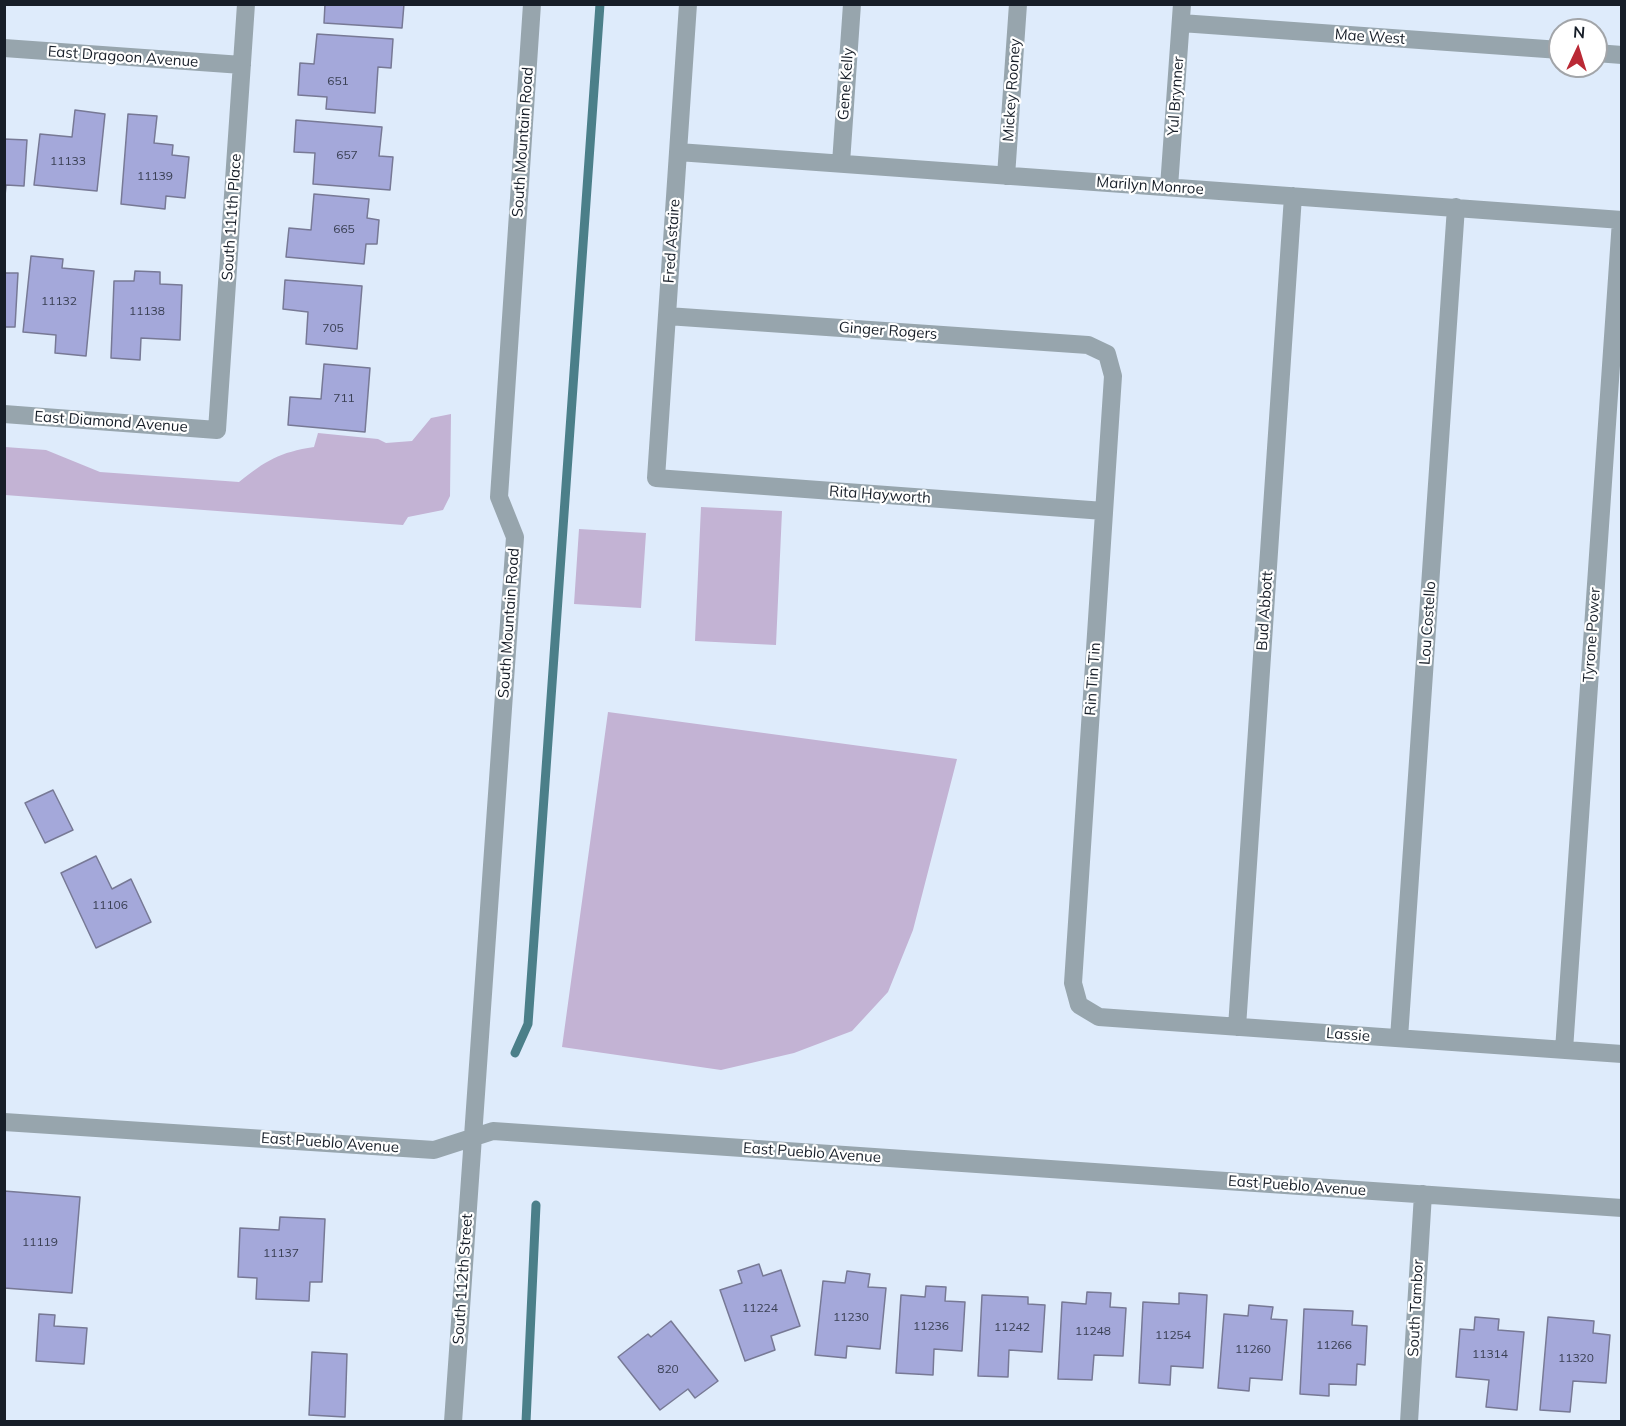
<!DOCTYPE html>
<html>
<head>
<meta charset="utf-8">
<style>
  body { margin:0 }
  #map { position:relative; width:1626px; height:1426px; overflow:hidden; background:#deebfb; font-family:Mulish,sans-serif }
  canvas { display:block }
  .frame { position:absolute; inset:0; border:6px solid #171e28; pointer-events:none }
  .north { position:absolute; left:1548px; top:18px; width:60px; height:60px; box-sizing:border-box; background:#fff; border:2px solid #a2a5a9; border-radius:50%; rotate:4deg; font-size:16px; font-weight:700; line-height:24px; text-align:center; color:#171e28 }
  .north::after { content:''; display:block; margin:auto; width:21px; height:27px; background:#ba2935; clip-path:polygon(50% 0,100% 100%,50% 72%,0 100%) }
</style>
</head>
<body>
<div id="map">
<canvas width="1626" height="1426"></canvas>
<div class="frame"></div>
<div class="north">N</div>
</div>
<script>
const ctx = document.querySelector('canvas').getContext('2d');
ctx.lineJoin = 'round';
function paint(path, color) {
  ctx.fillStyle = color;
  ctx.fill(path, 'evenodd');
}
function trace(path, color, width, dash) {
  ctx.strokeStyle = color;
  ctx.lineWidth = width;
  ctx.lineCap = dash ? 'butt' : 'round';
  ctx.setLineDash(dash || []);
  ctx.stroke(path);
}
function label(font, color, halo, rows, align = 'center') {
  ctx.font = font + ' Mulish,sans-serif';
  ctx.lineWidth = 4.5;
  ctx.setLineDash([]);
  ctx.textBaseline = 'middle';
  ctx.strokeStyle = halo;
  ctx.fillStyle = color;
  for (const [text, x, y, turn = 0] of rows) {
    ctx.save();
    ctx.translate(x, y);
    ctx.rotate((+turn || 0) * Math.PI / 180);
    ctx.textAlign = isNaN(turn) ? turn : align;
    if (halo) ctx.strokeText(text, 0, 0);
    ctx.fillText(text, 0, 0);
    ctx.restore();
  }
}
paint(new Path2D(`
  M451 414 450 496 443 510 408 517 403 525 5 495V447L46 450 100 472 239 482C265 461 280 452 314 447L318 433 378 439 386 443 412 441 431 418Z
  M701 507 782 511 776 645 695 641Z
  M579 529 646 533 641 608 574 604Z
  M608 712 957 759 913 930 888 992 852 1031 794 1053 721 1070 562 1047Z`), '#c3b3d4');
trace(new Path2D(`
  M515 1053 528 1024 600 4
  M526 1422 536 1205`), '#4b7f89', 9);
const building = new Path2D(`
  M325 4H404L402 28 324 23Z
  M317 34 393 39 391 68 378 67 375 113 326 109 327 97 298 95 300 63 314 64Z
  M75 110 105 114 97 191 34 185 40 134 72 137Z
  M128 114 157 116 154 143 173 145 172 155 189 157 185 198 166 196 165 209 121 204Z
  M296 120 382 127 379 156 393 157 390 190 313 184 315 153 294 152Z
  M4 139 27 140 24 186 6 185 5 196Z
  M314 194 369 199 367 218 379 220 377 244H366L364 264 286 257 289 228 311 230Z
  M31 256 63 259 62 268 94 271 86 356 55 353 56 335 23 332Z
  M135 271 160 272V284L182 285 180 340 141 338 140 360 111 358 114 281H134Z
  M4 273H18L15 327H4Z
  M285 280 362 286 357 349 306 344 308 312 283 309Z
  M324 364 370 368 365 432 288 425 290 397 321 399Z
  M53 790 73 830 45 843 25 803Z
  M96 856 112 889 131 879 151 922 96 948 61 873Z
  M4 1191 80 1197 72 1293 4 1288Z
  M280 1217 325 1219 322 1282H310L309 1301 256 1299 257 1278 238 1277 240 1228 279 1230Z
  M759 1264 763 1276 781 1270 800 1326 771 1336 775 1350 745 1361 720 1290 742 1283 738 1271Z
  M847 1271 870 1274 868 1287 886 1288 880 1349 847 1346 846 1358 815 1355 823 1281 845 1283Z
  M926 1286 946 1287 945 1301 965 1302 962 1351 934 1349 933 1375 896 1373 901 1295 925 1297Z
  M1087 1292 1111 1293 1110 1307 1126 1308 1123 1356 1094 1355 1092 1380 1058 1379 1062 1302 1086 1304Z
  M1179 1293 1207 1295 1203 1368 1171 1366 1170 1385 1139 1383 1143 1302 1179 1304Z
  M982 1295 1028 1297V1304L1045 1305 1042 1352 1009 1350 1008 1377 978 1376Z
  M1249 1305 1273 1307 1271 1319 1287 1320 1282 1380 1250 1378 1249 1391 1218 1388 1224 1314 1248 1316Z
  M1304 1309 1353 1311 1352 1325 1367 1326 1365 1365 1357 1364 1356 1385 1329 1384V1396L1300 1394Z
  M39 1314 55 1315 54 1326 87 1328 84 1364 36 1361Z
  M1475 1317 1499 1319 1498 1330 1524 1332 1517 1410 1486 1407 1489 1380 1456 1377 1460 1329 1474 1330Z
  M1548 1317 1594 1321 1593 1333 1610 1335 1606 1383 1573 1381 1570 1412 1540 1410Z
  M671 1321 718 1381 695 1398 688 1389 660 1410 618 1357 648 1334 651 1337Z
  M312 1352 347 1354 345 1417 309 1415Z`);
paint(building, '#a4a8da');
trace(building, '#777995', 1.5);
trace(new Path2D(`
  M688 4 656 478 1104 511
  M1181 23 1560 50
  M4 48 242 65
  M1596 53 1622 55
  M678 152 1622 220
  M841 163 852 4
  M1006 176 1018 4
  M1169 187 1182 4
  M667 316 1088 345 1107 354 1113 376 1073 983 1079 1005 1099 1017 1622 1054
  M4 414 217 430 246 4
  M1237 1027 1293 196
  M1399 1038 1456 207
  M1564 1050 1621 220
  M4 1122 434 1150 493 1131 1622 1208
  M453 1422 515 537 499 497 532 4
  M1409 1422 1423 1194`), '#97a5ad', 18);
label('12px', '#3a4054', null, [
  ["651",338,81],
  ["657",347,155],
  ["11133",68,161],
  ["11139",155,176],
  ["665",344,229],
  ["11132",59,301],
  ["11138",147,311],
  ["705",333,328],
  ["711",344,398],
  ["11106",110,905],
  ["11119",40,1242],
  ["11137",281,1253],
  ["11224",760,1308],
  ["11230",851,1317],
  ["11236",931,1326],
  ["11242",1012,1327],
  ["11248",1093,1331],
  ["11254",1173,1335],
  ["11266",1334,1345],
  ["11260",1253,1349],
  ["11314",1490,1354],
  ["11320",1576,1358],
  ["820",668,1369]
]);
label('15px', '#171e28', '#fff', [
  ["Mae West",1370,37,4],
  ["East Dragoon Avenue",123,57,4],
  ["Gene Kelly",846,84,-86],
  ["Mickey Rooney",1012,90,-86],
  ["Yul Brynner",1176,96,-86],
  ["South Mountain Road",523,142,-86],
  ["Marilyn Monroe",1150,186,4],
  ["South 111th Place",232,217,-86],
  ["Fred Astaire",672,241,-86],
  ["Ginger Rogers",888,331,4],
  ["East Diamond Avenue",111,422,4],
  ["Rita Hayworth",880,495,4],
  ["Bud Abbott",1265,611,-86],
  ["South Mountain Road",509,623,-86],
  ["Lou Costello",1428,623,-86],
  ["Tyrone Power",1592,635,-86],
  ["Rin Tin Tin",1093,679,-86],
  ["Lassie",1348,1035,4],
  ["East Pueblo Avenue",330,1143,4],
  ["East Pueblo Avenue",812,1153,4],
  ["East Pueblo Avenue",1297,1186,4],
  ["South 112th Street",463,1279,-86],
  ["South Tambor",1416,1308,-87]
]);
</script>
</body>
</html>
